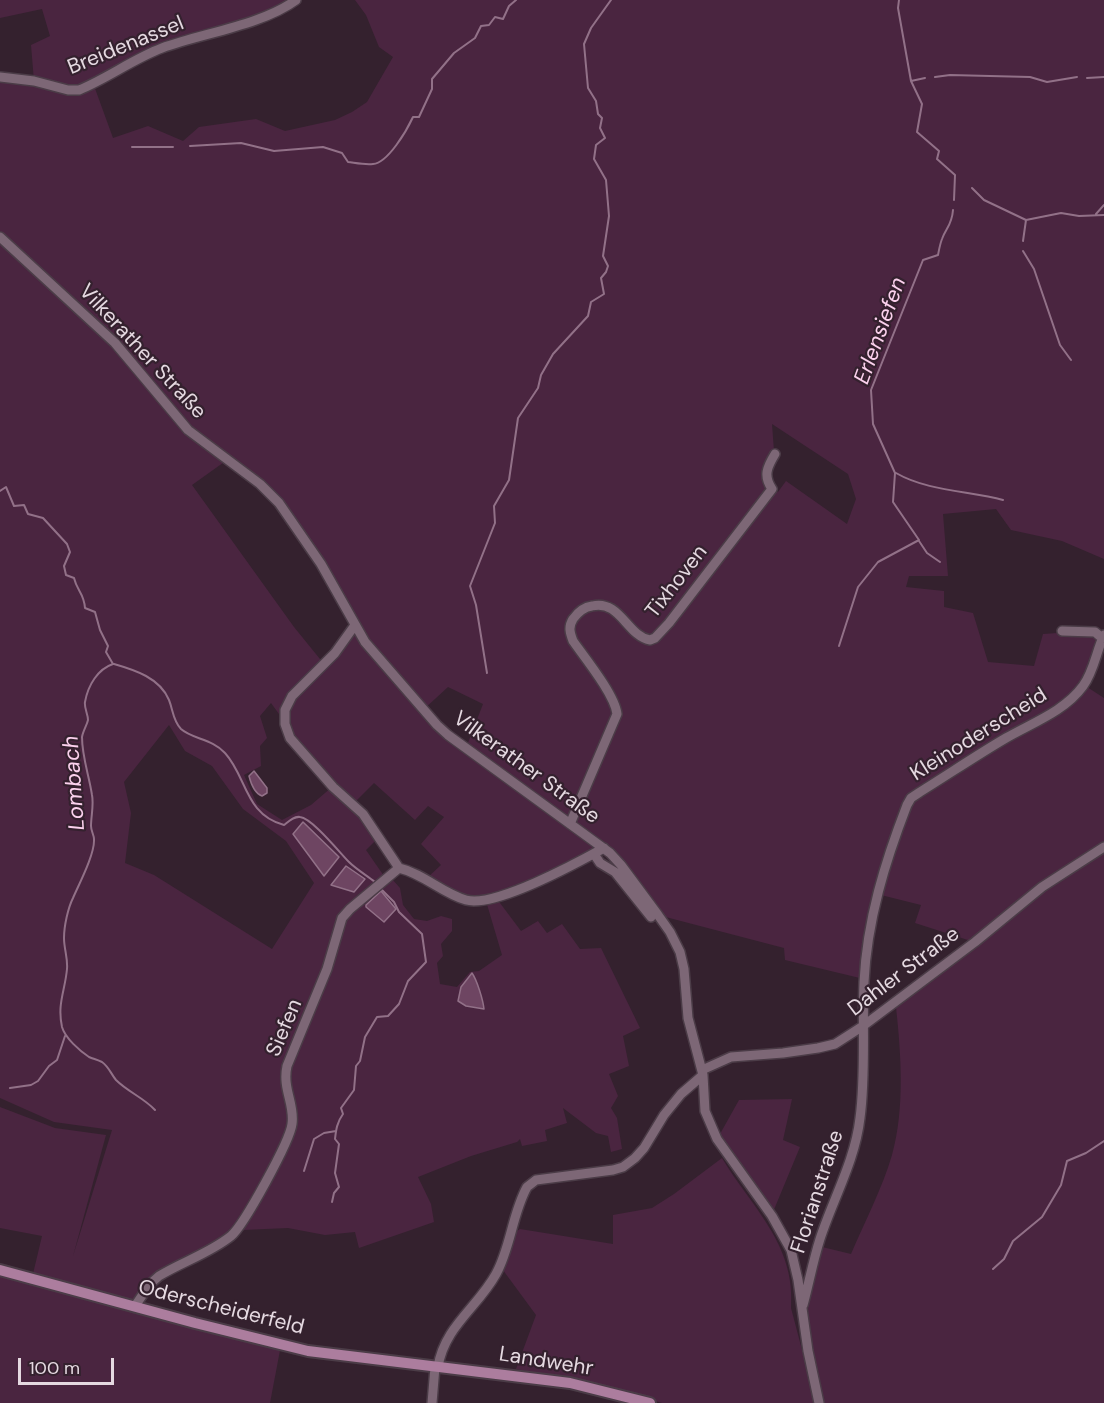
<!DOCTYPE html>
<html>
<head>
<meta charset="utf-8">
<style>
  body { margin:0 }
  #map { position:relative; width:1104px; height:1403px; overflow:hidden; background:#34212e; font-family:"DM Sans",sans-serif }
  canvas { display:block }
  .scale { position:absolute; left:18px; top:1358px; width:96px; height:27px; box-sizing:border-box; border:3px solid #e5d9e1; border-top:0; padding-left:8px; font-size:18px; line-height:21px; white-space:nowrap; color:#e5d9e1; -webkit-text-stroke:4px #34212e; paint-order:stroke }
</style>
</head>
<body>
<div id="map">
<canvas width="1104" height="1403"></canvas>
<div class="scale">100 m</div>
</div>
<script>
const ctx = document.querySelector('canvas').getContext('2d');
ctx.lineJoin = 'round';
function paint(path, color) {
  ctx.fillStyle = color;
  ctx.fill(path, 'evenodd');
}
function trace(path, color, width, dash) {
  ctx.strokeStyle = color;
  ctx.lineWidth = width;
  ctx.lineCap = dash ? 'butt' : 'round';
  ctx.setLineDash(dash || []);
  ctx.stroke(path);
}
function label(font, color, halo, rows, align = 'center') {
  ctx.font = font + ' "DM Sans",sans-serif';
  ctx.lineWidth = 4.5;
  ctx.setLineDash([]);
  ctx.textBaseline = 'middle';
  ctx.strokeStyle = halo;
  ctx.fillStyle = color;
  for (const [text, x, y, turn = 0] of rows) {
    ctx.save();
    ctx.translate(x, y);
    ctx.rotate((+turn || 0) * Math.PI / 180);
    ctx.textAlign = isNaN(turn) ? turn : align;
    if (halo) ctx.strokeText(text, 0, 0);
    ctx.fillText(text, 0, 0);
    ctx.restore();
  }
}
paint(new Path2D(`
  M0 0H296L290 5 200 35 93 83 113 138 148 126 183 141 199 127 256 119 285 131 335 120 352 112 367 102 393 57 379 47 366 15 355 0H1104V559L1062 541 1011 530 996 509 943 514 948 576H909L906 587 944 591V607L973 613 988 662 1034 666 1043 634 1087 631 1100 635 1084 685 1104 698V1403H823L802 1311 818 1246 851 1254C865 1221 882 1189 892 1155 905 1108 901 1054 896 1007L971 941 915 923 921 905 877 894 864 979 785 960 784 948 658 915 604 848 497 899 521 931 538 921 547 933 562 924 580 949 601 948 640 1028 623 1036 629 1066 609 1074 618 1096 611 1108 617 1118 622 1149 611 1152 608 1136 596 1133 563 1108 567 1123 545 1130 547 1141 522 1146 520 1139 517 1142 471 1156 418 1177 431 1204 434 1222 359 1248 355 1232 325 1235 288 1228 243 1230 240 1226 225 1237 169 1267 136 1306 281 1345 270 1403H0V1270L32 1278 42 1236 0 1228V1107L55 1128 106 1135 73 1256 112 1130 54 1122 0 1098V77L34 81 31 45 50 36 42 9 0 18ZM772 424 848 474 856 499 847 524 786 481 778 492 764 480 774 451ZM227 460 260 484 321 564 355 625 324 664 294 627 192 485ZM448 687 483 704 466 748 423 710ZM271 703 332 787 311 805 282 820 257 804 244 775 261 766 260 746 267 738 260 716ZM169 725 185 751 212 766 243 809 286 841 314 883 272 949 154 875 125 863 131 813 124 782ZM374 783 415 820 428 806 444 817 421 844 441 865 426 879 474 901H486L502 955 479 971 470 972 457 987 440 984 437 963 443 956 441 944 452 931V919L441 916 427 921 414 919 403 905 400 888 392 879 380 890 386 879 366 850 379 837 353 804ZM303 823 324 876 294 834Z
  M792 1099 783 1140 800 1147 773 1212 751 1184 745 1169 727 1151 720 1134 739 1100Z
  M722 1158C751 1207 796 1244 791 1308L816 1403H662L611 1389 516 1369 536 1315 500 1266 509 1236 520 1229 613 1244V1215L652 1208 674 1194Z`), '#4a2540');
const water = new Path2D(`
  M254 771 267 788V793L262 796C254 793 251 784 249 776Z
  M303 822 339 857 324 876 293 834Z
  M346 866 365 879 354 892 331 885Z
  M381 891 396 909 384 922 366 907V905Z
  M472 973C477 980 483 1000 484 1009L466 1006 458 1001 461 987Z`);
paint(water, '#6e4562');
trace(water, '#927188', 1.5);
trace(new Path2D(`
  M899 0 898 8 911 81 922 104 917 132 939 151 937 159 955 175 954 200
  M935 77 950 75 1030 77 1047 82 1077 77
  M1087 78 1104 77
  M911 81 925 78
  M190 146 241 143 274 151 323 147 342 153 348 162C356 163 365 165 373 164 388 163 407 130 413 117H419L432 89V79L454 53 475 38 481 26 489 25 495 17 503 19 509 6 516 0
  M132 147H173
  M972 188 984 200 1026 220 1061 213 1079 216 1104 215
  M1096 214 1104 205
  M1023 241 1026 220
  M1023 251 1034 269 1060 345 1071 360
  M896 473C927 491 969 491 1003 500
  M0 491 6 487 14 506 24 505 28 514 43 518 67 544 70 552 64 566 66 575 74 578C77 591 84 593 85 608L95 612 100 630 108 646 106 652 113 664C98 669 88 685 85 702 84 708 88 714 88 720 87 725 83 731 82 737 82 757 89 775 92 795 94 805 91 816 91 826 91 831 94 835 94 839 95 854 79 884 73 898 68 908 64 926 64 938 64 949 68 958 67 969 65 991 57 1004 62 1027 65 1038 80 1051 89 1057 94 1059 98 1060 102 1062 109 1067 111 1074 116 1080 128 1092 144 1098 155 1110
  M919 541 927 553 940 562
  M839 646 858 587 878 562 919 540 893 502 895 473 873 424 871 390 923 260 938 255C939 250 940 244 942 239 946 228 952 225 953 210
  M114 664C135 670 160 678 169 700 173 710 173 721 181 729 192 739 213 739 225 753 247 777 245 815 284 825 289 821 294 816 300 817 312 818 340 853 349 862 356 869 366 875 375 882
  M487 673 476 605 470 586 495 523 494 506 509 480 518 418 538 388 541 375 553 354 588 316 591 302 604 294 601 278 606 272 608 266 603 256 609 216 606 180 594 159 596 145 605 138 600 128 602 118 598 114 596 101 588 88 584 44 591 28 611 0
  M10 1088 31 1085 38 1081 49 1066 57 1060 65 1036
  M304 1171 314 1139 324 1133 336 1131
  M332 1202 334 1193 339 1187 335 1173 339 1144 335 1139C336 1130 337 1122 343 1114L341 1108 354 1090 356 1066 360 1061 365 1037 377 1017 388 1016 399 1004 408 981 426 962 422 934 399 912 394 902 382 890
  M993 1269 1004 1259 1013 1241 1042 1217 1061 1185 1067 1161 1086 1153 1104 1141`), '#927188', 2);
const minor = new Path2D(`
  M0 77 34 81 68 90H79C108 78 133 59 162 48 203 33 262 25 296 0
  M0 237 115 343 188 430 260 484 279 503 321 564 365 642 437 725 448 735 610 853 621 865 658 915 670 932 680 952 684 969 688 1018 703 1075 705 1111 717 1139 772 1216 791 1250 798 1280 808 1351 819 1403
  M355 625 335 653 292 696 285 710V724L290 738 333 787 363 814 399 868C424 874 442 893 466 900 494 908 577 863 604 848
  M1062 631 1095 632 1102 638
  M570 824 617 714C615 695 585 658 573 641 570 633 568 627 573 619 578 612 584 607 592 606 620 599 627 636 650 640L655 638 669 623 772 489C763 476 767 467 775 454
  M594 854 600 863 615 872 651 917
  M702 1070 731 1057 783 1053 818 1048 835 1044 863 1026 975 942 1042 887 1104 847
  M803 1305C809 1283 813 1261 820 1239 833 1199 855 1161 860 1118 866 1073 862 1028 864 982 867 920 885 862 907 805L911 798 920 792C949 774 977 755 1006 738 1032 723 1065 711 1083 686 1094 671 1096 652 1104 635
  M135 1306 150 1284 159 1276C182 1262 210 1253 231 1236 244 1225 290 1141 292 1124 295 1104 282 1089 287 1066L327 969 342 918 350 909 399 868
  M438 1367C444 1327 478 1307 496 1274 511 1247 512 1214 527 1187L536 1180 613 1170 623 1167 635 1158 644 1148 664 1115 681 1094 703 1075
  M432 1403 435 1367`);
const major = new Path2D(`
  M0 1270 195 1323 308 1351 570 1383 650 1403`);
trace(minor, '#4b3c47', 12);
trace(major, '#4b3c47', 14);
trace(minor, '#7d6776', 9);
trace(major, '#ac7d9e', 10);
label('21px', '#e5d9e1', '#34212e', [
  ["Breidenassel",126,46,-22],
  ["Vilkerather Straße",142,352,47],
  ["Tixhoven",677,582,-52],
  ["Kleinoderscheid",979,735,-32],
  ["Vilkerather Straße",526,768,36],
  ["Dahler Straße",904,972,-37],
  ["Siefen",285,1028,-67],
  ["Florianstraße",818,1192,-72],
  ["Oderscheiderfeld",221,1308,14],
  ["Landwehr",546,1362,9]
]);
label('italic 22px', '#fbd1ed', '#34212e', [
  ["Erlensiefen",881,331,-70],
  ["Lombach",75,783,-94]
]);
</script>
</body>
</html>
